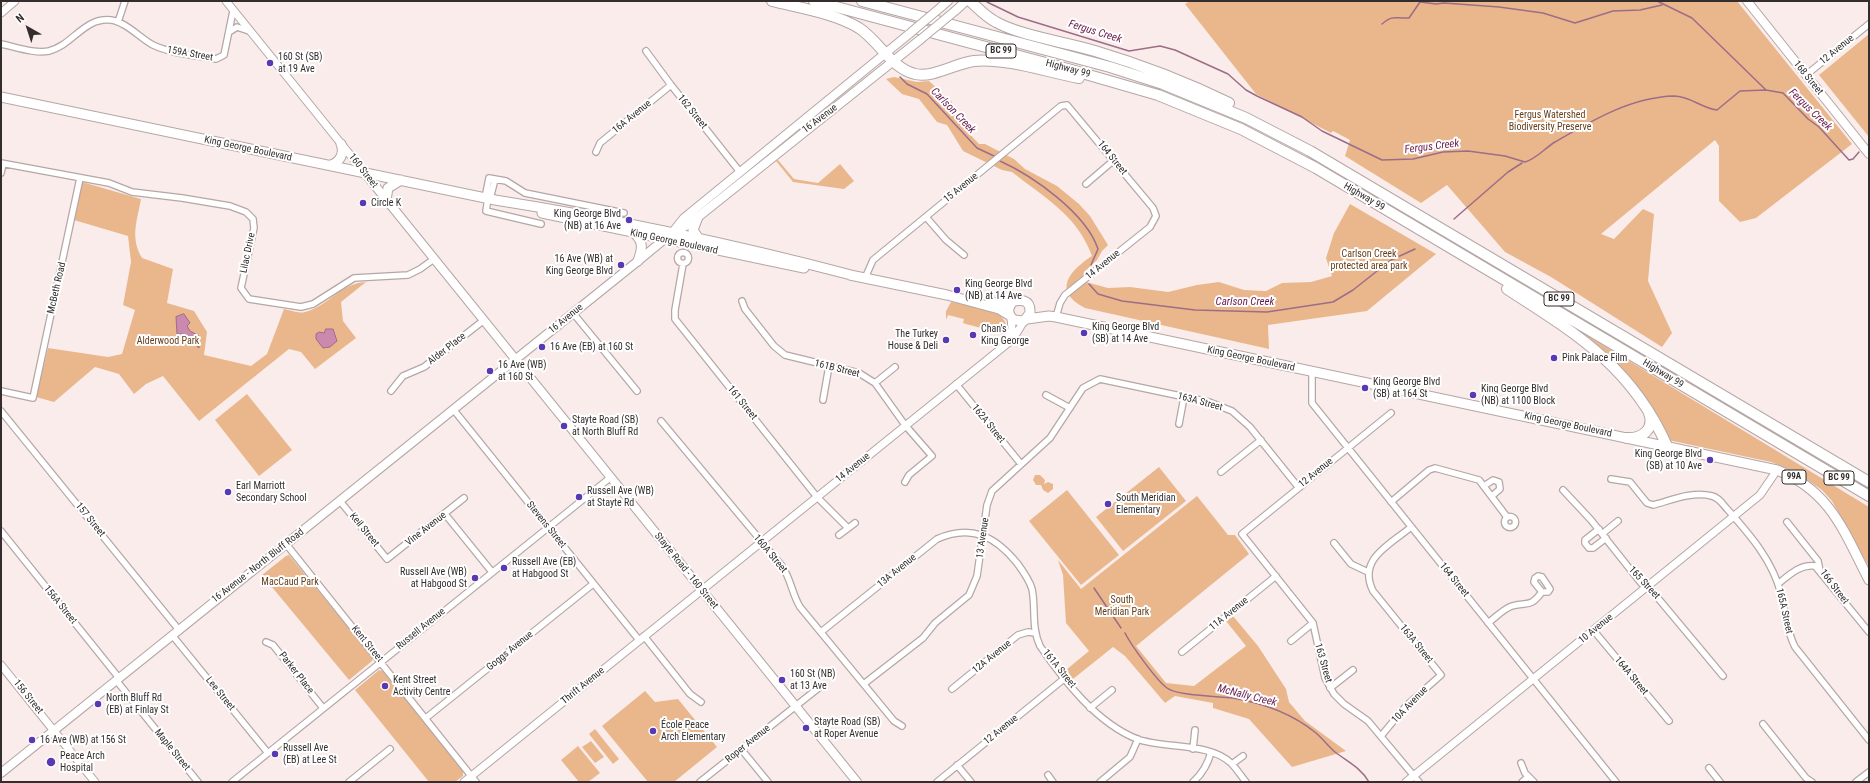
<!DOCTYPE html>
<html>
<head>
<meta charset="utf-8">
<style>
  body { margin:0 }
  #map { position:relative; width:1870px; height:783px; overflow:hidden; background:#faeceb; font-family:"Roboto Condensed",sans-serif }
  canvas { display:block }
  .frame { position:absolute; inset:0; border:2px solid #332d2d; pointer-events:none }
  .north { position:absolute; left:8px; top:8px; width:40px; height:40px; -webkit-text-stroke:3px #fff; paint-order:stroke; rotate:321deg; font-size:11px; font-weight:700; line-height:16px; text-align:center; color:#332d2d }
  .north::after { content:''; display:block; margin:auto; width:14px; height:18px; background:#332d2d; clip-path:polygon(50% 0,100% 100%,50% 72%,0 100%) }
</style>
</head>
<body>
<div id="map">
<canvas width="1870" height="783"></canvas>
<div class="frame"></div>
<div class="north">N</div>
</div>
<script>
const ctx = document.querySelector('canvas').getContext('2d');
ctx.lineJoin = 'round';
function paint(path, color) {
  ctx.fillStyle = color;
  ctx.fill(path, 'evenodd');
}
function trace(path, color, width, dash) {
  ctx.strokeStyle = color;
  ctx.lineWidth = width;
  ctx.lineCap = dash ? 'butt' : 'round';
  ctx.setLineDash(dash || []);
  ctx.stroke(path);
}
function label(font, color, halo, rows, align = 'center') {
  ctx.font = font + ' "Roboto Condensed",sans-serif';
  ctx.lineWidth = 4;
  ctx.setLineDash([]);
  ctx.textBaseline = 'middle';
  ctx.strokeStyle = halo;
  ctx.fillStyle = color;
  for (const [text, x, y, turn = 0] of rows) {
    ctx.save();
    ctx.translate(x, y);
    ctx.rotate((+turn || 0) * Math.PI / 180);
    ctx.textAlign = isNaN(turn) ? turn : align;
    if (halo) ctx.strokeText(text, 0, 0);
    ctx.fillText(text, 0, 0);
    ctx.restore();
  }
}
paint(new Path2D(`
  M1190 1H1737L1852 144 1756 218 1740 222 1719 201V146L1715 140 1601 234 1614 239 1643 209 1654 214 1648 281 1672 333 1662 347 1551 277 1505 252 1447 185 1421 203 1345 156 1350 140 1333 131 1331 133 1256 94 1185 4Z
  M1869 34V137L1819 75Z
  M894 77 917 82 929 81 951 101 961 116 965 129 979 144H985L1014 159 1025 169 1057 186 1079 204 1090 216 1108 245 1102 251 1097 260 1084 272 1086 282 1108 288 1130 287 1168 292 1197 285 1219 282 1244 290 1266 291 1282 283 1311 282 1332 276 1326 258 1334 233 1350 204 1436 254 1367 311 1268 325 1269 349 1085 308C1052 291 1069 271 1092 256 1077 215 1045 198 1012 172L1002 170 963 151 947 125 937 122 919 99 902 94 886 79Z
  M778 160 794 179 818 183 840 164 854 181 844 189 793 182 776 161Z
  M82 182 141 199C137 221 130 238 142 258L173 269 167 303 194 311 207 332 204 355 251 366 267 354 284 309C290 310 300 314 305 312 329 306 340 283 366 282L341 302 343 321 356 338 315 369 301 352 289 349 199 421 163 376 146 384 134 394 119 374 95 367 54 402 36 397 48 348 108 357 122 354 135 310 123 305 131 262 128 236 74 220Z
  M951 302C967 305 1017 309 1004 334L966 324 963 323 964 319 948 315 946 320V311Z
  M1555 316 1869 507V567L1832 501 1822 490 1796 472 1771 462 1668 440C1664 430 1660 420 1655 412 1632 372 1592 341 1555 316Z
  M247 394 292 450 259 476 215 420Z
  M1159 467 1186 501 1123 551 1096 517Z
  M1035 475H1040L1045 480 1044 484 1048 482 1053 484V489L1048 493 1043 490 1041 485H1036L1033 480Z
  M1067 490 1119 555 1081 585 1029 521Z
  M1197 496 1228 535H1235L1249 554 1136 646 1166 683 1194 686 1246 646 1226 621 1233 616 1258 646 1286 689 1289 702 1305 721 1346 751 1292 767 1249 719 1213 708V703L1175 696 1165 703 1125 656 1113 647 1073 679 1066 670 1089 651 1066 623 1063 575 1058 560 1081 589Z
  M289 555 373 658 372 661 349 680 262 575 286 556Z
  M379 670 383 671 463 770V776L455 782H429L355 690Z
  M645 691 655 702 678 699 717 747 674 782H648L602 726Z
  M595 729 619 759 613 764 589 734Z
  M591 741 604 757 595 763 582 747Z
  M578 746 600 773 588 782H579L561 760Z`), '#eab78c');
const water = new Path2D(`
  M184 314 190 323 187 326 190 331 199 336V348L183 334H177L176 317Z
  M326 329H333L337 341 330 347 323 348 316 339V334L319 332 324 333Z`);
paint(water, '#cb89ad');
trace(water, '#9d6d87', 1);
trace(new Path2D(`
  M1657 1 1692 18 1765 89
  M987 2 1018 17 1129 51 1160 46 1175 50 1228 74 1246 90 1257 96 1302 117 1322 131 1382 160 1413 159 1443 152 1468 151 1505 156 1525 162C1536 159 1545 148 1555 142 1591 121 1631 97 1674 96 1690 96 1701 108 1717 110L1740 91 1766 90 1783 93 1808 119 1819 127 1849 160 1853 159 1859 152
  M1382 24C1394 14 1395 19 1409 18L1420 2 1436 4 1444 3 1499 7 1543 13 1575 23 1613 11 1640 10 1662 5
  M900 77 907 84 927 94 977 148 994 156
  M1000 161C1033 176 1086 213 1098 249L1091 265
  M1454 219 1508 172 1522 163
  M1089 284 1098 294 1122 301 1195 310 1267 312 1333 302 1353 290 1391 260 1415 249
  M1094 588 1121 628
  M1125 633C1131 645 1157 681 1167 688 1178 696 1217 696 1233 698 1262 703 1293 714 1316 733 1323 739 1328 746 1335 752 1348 762 1361 768 1369 782`), '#9d6d87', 1.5);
const minor = new Path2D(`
  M118 22 125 1
  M229 32 237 27 249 31
  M1 44C16 47 35 54 49 51 73 45 84 17 111 20 126 22 140 38 153 45 172 54 196 55 216 59L224 55 233 11
  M646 51 671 85 740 172
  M1806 75 1869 24
  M596 152 600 143 671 85
  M1 163 109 183 132 192 182 198 230 206 246 212 253 219 254 228 241 288 249 299 301 307 313 304 354 278 408 275 420 269 434 259
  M1 173 3 164
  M1086 184 1114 160
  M485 198 489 178 506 181 525 193 624 213
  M488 198 486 211 541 224
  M490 199 495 179
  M926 217 946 240 964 255
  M677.5 258a5.5 5.5 0 1 1 11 0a5.5 5.5 0 1 1-11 0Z
  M683 264 675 310V319L817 497 848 528
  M865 278 873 260 1061 106 1067 105 1153 208 1156 216 1150 227 1065 295 1060 303 1056 317
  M742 301 745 309 774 346 785 355 859 373 875 383 905 425 932 456 909 475 905 482
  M573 313 637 391
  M1312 372V403L1616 782
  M875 383 895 367
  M956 384 1021 464
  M1 391 33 398 80 178
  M391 391 403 376 424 367 484 320
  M1046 395 1070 408
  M823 400 829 366
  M453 409 639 640
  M1 411 179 630
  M1391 413 1242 534 1313 623 1325 678 1334 694 1344 704 1368 721 1419 782
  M661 421 782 566C791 579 792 594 800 607L894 721 902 726
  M1179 424 1184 397
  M1221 472 1261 440
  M1611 479 1630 482 1647 503 1653 505C1672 500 1692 491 1712 496 1720 498 1723 505 1728 510 1750 535 1773 561 1781 594 1786 613 1786 630 1795 647L1869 740
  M1484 486 1493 480 1499 482 1500 489 1492 496
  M1563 490 1591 520 1641 583 1652 591 1723 676
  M340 501 387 559 464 498
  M1391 502 1429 470 1435 468 1479 480 1507 517
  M445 514 492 572
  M1504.5 522a5.5 5.5 0 1 1 11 0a5.5 5.5 0 1 1-11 0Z
  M1787 522 1818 561 1820 571
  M1599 529 1585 540V543L1589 548H1593L1606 538
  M1 531 119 678
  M1602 534 1618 521
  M839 535 855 523
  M1334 543 1351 564 1368 572
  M286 544 476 782
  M1778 584C1789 575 1800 564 1815 566L1869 632
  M1488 623C1495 618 1503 609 1512 606 1528 601 1529 609 1542 592H1548L1550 589 1542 577 1538 576 1535 578 1534 582 1542 592
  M1594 631 1669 721
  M821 632 937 539C971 524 995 536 1017 563 1023 571 1029 579 1032 589 1036 608 1031 627 1040 646 1064 681 1097 723 1137 739 1165 749 1208 742 1231 763 1236 768 1241 776 1246 782
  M172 635 268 753
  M644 636 690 694 701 702
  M1291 641 1313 623
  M266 642 273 645 323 708
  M1182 652 1276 576
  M116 680 198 782
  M865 683 923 638 935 623 969 595 977 576 987 505 992 491 1050 438 1083 388 1100 379 1209 402 1232 411 1250 427 1299 488
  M1330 688 1353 670
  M952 689 1018 635 1028 632 1035 633
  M1090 708 1112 690
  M426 718 593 584
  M1763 724 1806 778 1812 782
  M1381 736 1406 706 1441 675 1373 591C1357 559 1390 545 1411 527
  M741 749 768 782
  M1193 749 1195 730
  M1521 763 1525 773 1534 782
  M1232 764 1243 756
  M957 765 971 782
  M1709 768 1720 782
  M1048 775 1053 782
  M232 782 611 477
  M349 782 390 749
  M700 782 821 686
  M937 782 1065 678
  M1100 782 1130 757 1138 739
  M1193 782C1202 774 1208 764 1211 752
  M1522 782 1528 777
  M1856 782 1869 772`);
const tertiary = new Path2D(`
  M226 1 364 172
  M1 13 15 1
  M1004 344 1012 329 1011 318
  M1 665 95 782
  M464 782 1013 339 1024 321
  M1406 782 1760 495 1777 470`);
const secondary = new Path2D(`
  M1747 1 1869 154
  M941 7 948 1
  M955 11 966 1
  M364 172 857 782
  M676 231 688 225 921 39
  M1 773 638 261 672 233 684 218 909 34`);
const primary = new Path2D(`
  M1 97 495 200C616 219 737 245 855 276
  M331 165C340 162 345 153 341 144
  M386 200 388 188 401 180
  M542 213 804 268
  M698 217 693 230 699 239
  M635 234C644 242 642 250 638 261
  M850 275 947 295 999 309 1009 315
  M990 302C994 302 999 304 1003 303 1014 302 1031 294 1030 313L1024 321 1014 320C1007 314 1007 307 1014 301
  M1027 319 1049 316 1056 317 1777 470C1831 491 1844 532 1869 580`);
const motorway = new Path2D(`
  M772 1C800 8 834 13 859 28 879 41 891 68 915 74 934 78 956 63 974 61 1007 58 1047 72 1079 78
  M814 1 1068 69 1158 95 1241 129 1316 168 1869 496
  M862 1 1110 67 1163 84 1246 118 1310 151 1869 482
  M970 1C978 8 986 17 996 22 1021 36 1066 42 1095 51 1142 65 1186 82 1229 103
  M1507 289C1577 334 1632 367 1667 446
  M1627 438C1642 439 1655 429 1649 413`);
trace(minor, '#b4a7a6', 8);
trace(tertiary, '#b4a7a6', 9);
trace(secondary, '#b4a7a6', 10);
trace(primary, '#b4a7a6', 11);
trace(motorway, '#b4a7a6', 12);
trace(minor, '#fff', 5.5);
trace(tertiary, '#fff', 7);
trace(secondary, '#fff', 8);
trace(primary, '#fff', 9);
trace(motorway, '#fff', 10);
const secondaryBridge = new Path2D(`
  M909 34 941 7
  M921 39 955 11`);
trace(secondaryBridge, '#b4a7a6', 10, []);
trace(secondaryBridge, '#fff', 8);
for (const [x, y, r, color] of [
  [270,63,4,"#5839b1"],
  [363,203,4,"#5839b1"],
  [629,220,4,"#5839b1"],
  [621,265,4,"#5839b1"],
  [957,290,4,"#5839b1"],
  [1084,333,4,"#5839b1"],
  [973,335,4,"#5839b1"],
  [946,340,4,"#5839b1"],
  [542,347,4,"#5839b1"],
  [1554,358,4,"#5839b1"],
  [490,371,4,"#5839b1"],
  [1365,388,4,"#5839b1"],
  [1473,395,4,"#5839b1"],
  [564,426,4,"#5839b1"],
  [1710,460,4,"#5839b1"],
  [228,492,4,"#5839b1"],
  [579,497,4,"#5839b1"],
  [1108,504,4,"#5839b1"],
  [504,568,4,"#5839b1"],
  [475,578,4,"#5839b1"],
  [782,680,4,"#5839b1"],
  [385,686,4,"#5839b1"],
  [98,704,4,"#5839b1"],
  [806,728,4,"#5839b1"],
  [653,731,4,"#5839b1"],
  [32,740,4,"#5839b1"],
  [275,754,4,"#5839b1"],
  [51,762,5,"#5839b1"]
]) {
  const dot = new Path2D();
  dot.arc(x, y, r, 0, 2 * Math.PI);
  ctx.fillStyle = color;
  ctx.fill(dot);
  trace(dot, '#fff', 1.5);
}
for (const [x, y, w] of [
  [1001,51,30],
  [1559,299,30],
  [1794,477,24],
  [1839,478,30]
]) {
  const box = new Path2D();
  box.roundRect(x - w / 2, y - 7, w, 14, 3);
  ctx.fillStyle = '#fff';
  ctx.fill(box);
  trace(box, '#332d2d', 1);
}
label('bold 9px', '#332d2d', null, [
  ["BC 99",1001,51],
  ["BC 99",1559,299],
  ["99A",1794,477],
  ["BC 99",1839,478]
]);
label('10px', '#332d2d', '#fff', [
  ["12 Avenue",1837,50,-39],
  ["159A Street",190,54,10],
  ["Highway 99",1068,69,15],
  ["168 Street",1808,78,51],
  ["162 Street",692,112,51],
  ["16A Avenue",632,117,-39],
  ["16 Avenue",820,119,-37],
  ["King George Boulevard",248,149,12],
  ["164 Street",1112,158,51],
  ["160 Street",363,171,52],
  ["15 Avenue",961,188,-39],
  ["Highway 99",1364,197,30],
  ["King George Boulevard",674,242,12],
  ["Lilac Drive",248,253,-78],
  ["14 Avenue",1103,265,-39],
  ["McBeth Road",57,288,-77],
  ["16 Avenue",566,319,-39],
  ["Alder Place",447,349,-38],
  ["King George Boulevard",1251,359,12],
  ["161B Street",837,369,14],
  ["Highway 99",1663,374,31],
  ["163A Street",1200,402,15],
  ["161 Street",742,403,51],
  ["162A Street",988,424,51],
  ["King George Boulevard",1568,425,12],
  ["14 Avenue",853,468,-39],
  ["12 Avenue",1316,473,-39],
  ["157 Street",90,520,51],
  ["Stevens Street",546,525,51],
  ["Vine Avenue",426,529,-38],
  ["Keil Street",364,530,51],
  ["13 Avenue",983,538,-82],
  ["160A Street",770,554,50],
  ["16 Avenue - North Bluff Road",258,566,-38],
  ["Stayte Road - 160 Street",686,571,51],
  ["13A Avenue",897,571,-39],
  ["164 Street",1454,580,51],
  ["165 Street",1644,583,47],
  ["166 Street",1834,587,53],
  ["156A Street",60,605,51],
  ["165A Street",1784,611,77],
  ["11A Avenue",1229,614,-39],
  ["Russell Avenue",421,629,-39],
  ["10 Avenue",1596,629,-39],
  ["Kent Street",367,644,51],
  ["163A Street",1416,644,51],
  ["Goggs Avenue",510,651,-39],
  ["12A Avenue",992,657,-39],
  ["163 Street",1323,663,74],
  ["161A Street",1059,669,51],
  ["Parker Place",296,673,52],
  ["164A Street",1631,676,50],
  ["Thrift Avenue",583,686,-39],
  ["Lee Street",220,694,51],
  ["156 Street",28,697,51],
  ["10A Avenue",1410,705,-46],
  ["12 Avenue",1001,730,-39],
  ["Roper Avenue",748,744,-39],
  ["Maple Street",172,750,51]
]);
label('10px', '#332d2d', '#fff', [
  ["160 St (SB)",278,57],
  ["at 19 Ave",278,69],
  ["Circle K",371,203],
  ["King George Blvd",621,214,"right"],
  ["(NB) at 16 Ave",621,226,"right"],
  ["16 Ave (WB) at",613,259,"right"],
  ["King George Blvd",613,271,"right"],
  ["King George Blvd",965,284],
  ["(NB) at 14 Ave",965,296],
  ["King George Blvd",1092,327],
  ["(SB) at 14 Ave",1092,339],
  ["Chan's",981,329],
  ["King George",981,341],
  ["The Turkey",938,334,"right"],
  ["House & Deli",938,346,"right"],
  ["16 Ave (EB) at 160 St",550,347],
  ["Pink Palace Film",1562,358],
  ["16 Ave (WB)",498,365],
  ["at 160 St",498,377],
  ["King George Blvd",1373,382],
  ["(SB) at 164 St",1373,394],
  ["King George Blvd",1481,389],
  ["(NB) at 1100 Block",1481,401],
  ["Stayte Road (SB)",572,420],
  ["at North Bluff Rd",572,432],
  ["King George Blvd",1702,454,"right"],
  ["(SB) at 10 Ave",1702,466,"right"],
  ["Earl Marriott",236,486],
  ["Secondary School",236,498],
  ["Russell Ave (WB)",587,491],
  ["at Stayte Rd",587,503],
  ["South Meridian",1116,498],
  ["Elementary",1116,510],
  ["Russell Ave (EB)",512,562],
  ["at Habgood St",512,574],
  ["Russell Ave (WB)",467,572,"right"],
  ["at Habgood St",467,584,"right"],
  ["160 St (NB)",790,674],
  ["at 13 Ave",790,686],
  ["Kent Street",393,680],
  ["Activity Centre",393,692],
  ["North Bluff Rd",106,698],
  ["(EB) at Finlay St",106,710],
  ["Stayte Road (SB)",814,722],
  ["at Roper Avenue",814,734],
  ["École Peace",661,725],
  ["Arch Elementary",661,737],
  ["16 Ave (WB) at 156 St",40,740],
  ["Russell Ave",283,748],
  ["(EB) at Lee St",283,760],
  ["Peace Arch",60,756],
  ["Hospital",60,768]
], 'left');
label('10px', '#663e1a', '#fff', [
  ["Fergus Watershed",1550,115],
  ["Biodiversity Preserve",1550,127],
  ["Carlson Creek",1369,254],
  ["protected area park",1369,266],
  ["Alderwood Park",168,341],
  ["MacCaud Park",290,582],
  ["South",1122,600],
  ["Meridian Park",1122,612]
]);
label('italic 11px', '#681a4c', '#fff', [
  ["Fergus Creek",1095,32,17],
  ["Fergus Creek",1810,110,44],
  ["Carlson Creek",953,111,46],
  ["Fergus Creek",1432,147,-7],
  ["Carlson Creek",1245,302],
  ["McNally Creek",1247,696,14]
]);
</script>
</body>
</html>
